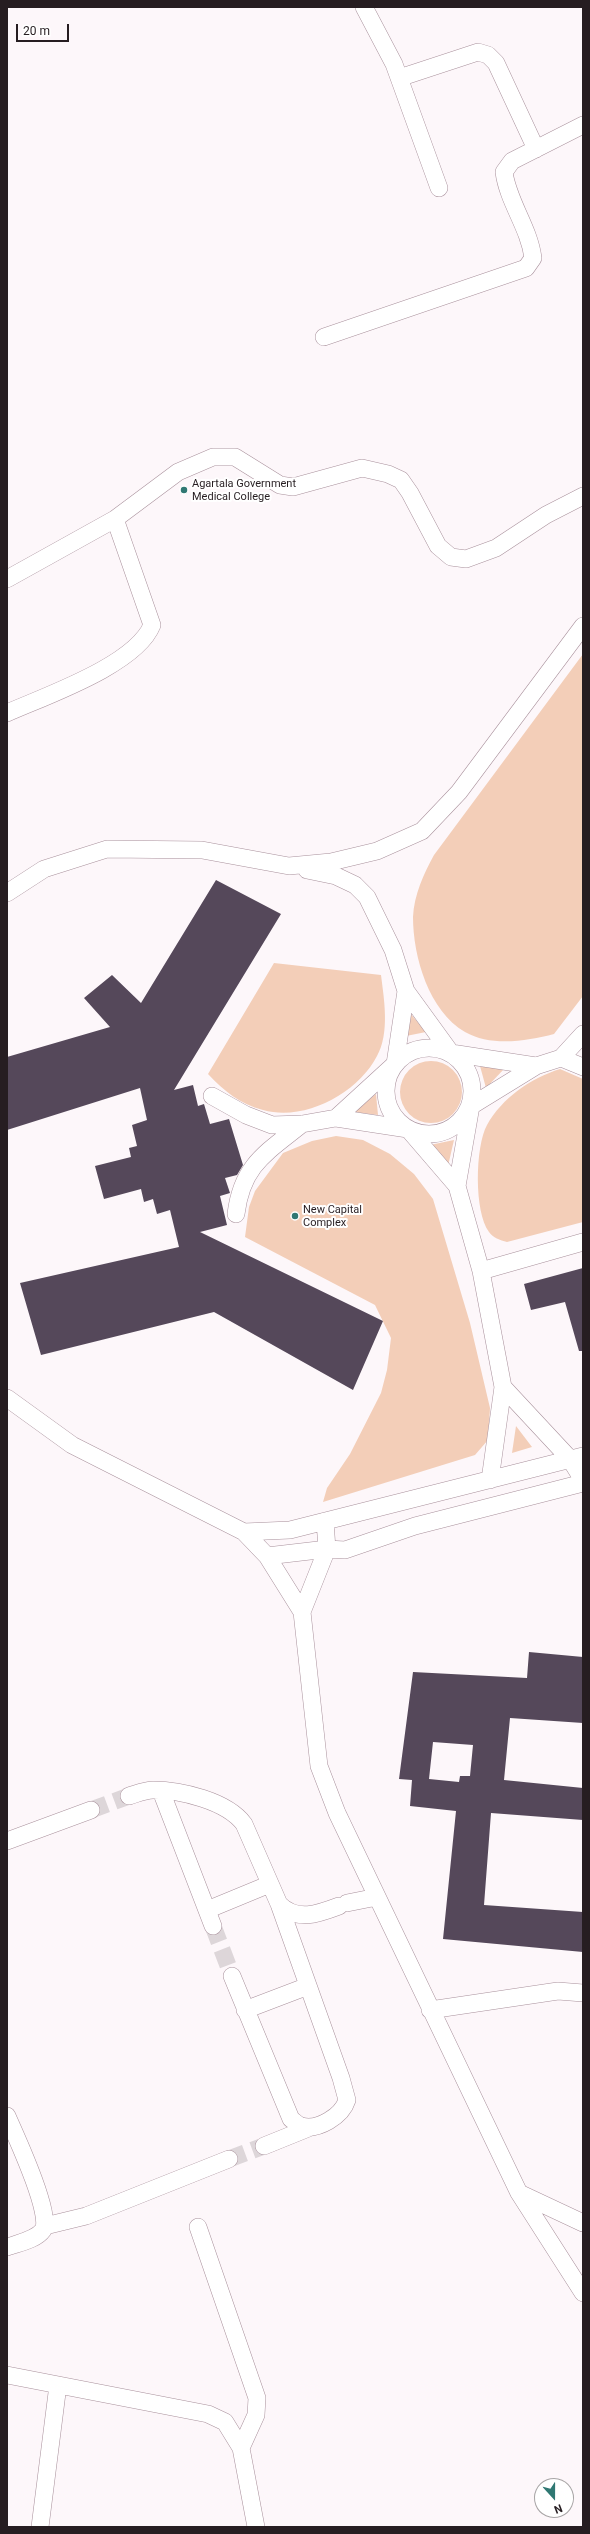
<!DOCTYPE html>
<html>
<head>
<meta charset="utf-8">
<style>
  body { margin:0 }
  #map { position:relative; width:590px; height:2534px; overflow:hidden; background:#fdf7fa; font-family:Roboto,sans-serif }
  canvas { display:block }
  .frame { position:absolute; inset:0; border:8px solid #261d21; pointer-events:none }
  .north { position:absolute; left:534px; top:2478px; width:40px; height:40px; box-sizing:border-box; background:#fff; border:1px solid #a8a5a6; border-radius:50%; rotate:159deg; font-size:11px; font-weight:700; line-height:16px; text-align:center; color:#261d21 }
  .north::after { content:''; display:block; margin:auto; width:14px; height:18px; background:#307873; clip-path:polygon(50% 0,100% 100%,50% 72%,0 100%) }
  .scale { position:absolute; left:16px; top:24px; width:53px; height:18px; box-sizing:border-box; border:2px solid #261d21; border-top:0; padding-left:5px; font-size:12px; line-height:14px; white-space:nowrap; color:#261d21; -webkit-text-stroke:3px #fff; paint-order:stroke }
</style>
</head>
<body>
<div id="map">
<canvas width="590" height="2534"></canvas>
<div class="frame"></div>
<div class="north">N</div>
<div class="scale">20 m</div>
</div>
<script>
const ctx = document.querySelector('canvas').getContext('2d');
ctx.lineJoin = 'round';
function paint(path, color) {
  ctx.fillStyle = color;
  ctx.fill(path, 'evenodd');
}
function trace(path, color, width, dash) {
  ctx.strokeStyle = color;
  ctx.lineWidth = width;
  ctx.lineCap = dash ? 'butt' : 'round';
  ctx.setLineDash(dash || []);
  ctx.stroke(path);
}
function label(font, color, halo, rows, align = 'center') {
  ctx.font = font + ' Roboto,sans-serif';
  ctx.lineWidth = 4;
  ctx.setLineDash([]);
  ctx.textBaseline = 'middle';
  ctx.strokeStyle = halo;
  ctx.fillStyle = color;
  for (const [text, x, y, turn = 0] of rows) {
    ctx.save();
    ctx.translate(x, y);
    ctx.rotate((+turn || 0) * Math.PI / 180);
    ctx.textAlign = isNaN(turn) ? turn : align;
    if (halo) ctx.strokeText(text, 0, 0);
    ctx.fillText(text, 0, 0);
    ctx.restore();
  }
}
paint(new Path2D(`
  M583 654V996L554 1034C527 1041 491 1047 465 1032 429 1011 413 957 413 917 414 895 424 873 434 855Z
  M274 963 381 975C384 999 390 1033 377 1056 358 1093 305 1122 263 1110 240 1104 224 1091 208 1074Z
  M410 1013 426 1032 406 1036Z
  M400 1092a31 31 0 1 1 62 0a31 31 0 1 1-62 0Z
  M480 1066 504 1069 486 1088Z
  M560 1069 583 1079V1222L507 1242C500 1240 493 1238 489 1232 474 1212 475 1147 487 1125 502 1098 531 1078 560 1069Z
  M376 1094 378 1115 354 1112Z
  M336 1136 363 1140 390 1154 414 1174 433 1199 470 1323 490 1408 488 1440 475 1455 323 1502 327 1488 350 1454 381 1393 387 1370 391 1338 375 1305 245 1237 249 1207 255 1191 283 1153 312 1141Z
  M454 1140 448 1166 430 1145Z
  M516 1426 532 1447 512 1453Z`), '#f3ceb8');
paint(new Path2D(`
  M216 880 281 914 174 1090 193 1085 198 1106 204 1104 210 1124 229 1119 243 1165 237 1175 225 1178 230 1193 220 1196 227 1225 200 1232 383 1321 353 1390 214 1312 41 1355 20 1283 179 1247 170 1210 157 1214 153 1199 144 1202 141 1189 104 1199 95 1166 131 1157 129 1148 137 1146 132 1125 147 1120 140 1088 7 1130V1057L110 1027 84 998 112 975 141 1003Z
  M583 1268V1351H579L565 1302 531 1310 524 1284Z
  M529 1652 583 1657V1723L510 1718 504 1780 583 1788V1820L491 1813 484 1905 583 1912V1952L443 1939 456 1811 410 1806 412 1780 399 1779 413 1672 527 1678ZM433 1742 473 1745 470 1776H460L459 1782 429 1779Z`), '#55485a');
trace(new Path2D(`
  M91 1810 129 1796
  M213 1926 232 1976
  M229 2159 264 2146`), '#ddd6d9', 17, [17, 8]);
const minor = new Path2D(`
  M364 7 394 64 439 188
  M399 78 478 52 488 55 496 63 536 149
  M324 337 526 268 533 258C529 227 508 202 504 172L512 161 583 125
  M115 519 178 472 213 457H235L280 485 293 487 362 468 388 474 401 480 410 493 438 546 451 557 466 559 496 548 546 515 583 496
  M7 579 115 519 152 625C136 665 45 696 7 713
  M307 870 336 876 355 885 367 897 393 950 406 991 451 1053 536 1066 561 1058 583 1067
  M7 893 44 869 107 849 202 850 289 866 331 862 377 851 422 831 459 792 583 626
  M386 1091a43 43 0 1 1 86 0a43 43 0 1 1-86 0Z
  M561 1058 583 1034
  M212 1096 246 1115 272 1125 302 1124 336 1118 395 1064 406 991
  M336 1118 408 1129 457 1186 481 1271 503 1387 490 1480
  M457 1186 471 1106 536 1066
  M236 1214C242 1165 266 1153 302 1124
  M481 1271 583 1242
  M503 1387 570 1459 583 1480
  M7 1398 72 1445 244 1532 267 1556 302 1612
  M325 1521 327 1549 302 1612 319 1766 337 1813 519 2193 583 2293
  M244 1532 290 1530 583 1456
  M267 1556 327 1549 345 1550 415 1526 583 1483
  M161 1791 213 1926
  M129 1796C136 1794 145 1790 153 1790 181 1790 227 1801 244 1824L279 1904C297 1922 318 1914 339 1906
  M7 1841 91 1810
  M347 1903 377 1897
  M207 1910 270 1884
  M232 1976 291 2119C294 2121 298 2125 301 2126 318 2131 342 2116 347 2100L341 2078 279 1904
  M245 2010 308 1986
  M430 2010 558 1991 583 1993
  M7 2116C15 2134 53 2216 43 2230 36 2240 18 2243 7 2247
  M264 2146 311 2127
  M519 2193 583 2223
  M45 2226 86 2216 229 2159
  M198 2227 257 2398 256 2415 241 2448
  M7 2375 208 2414 225 2422 241 2448 256 2527
  M40 2527 58 2385`);
trace(minor, '#a9919c', 18);
trace(minor, '#fff', 17);
for (const [x, y, r, color] of [
  [184,490,4,"#307873"],
  [295,1216,4,"#307873"]
]) {
  const dot = new Path2D();
  dot.arc(x, y, r, 0, 2 * Math.PI);
  ctx.fillStyle = color;
  ctx.fill(dot);
  trace(dot, '#fff', 1.5);
}
label('11px', '#261d21', '#fff', [
  ["Agartala Government",192,484],
  ["Medical College",192,497],
  ["New Capital",303,1210],
  ["Complex",303,1223]
], 'left');
</script>
</body>
</html>
